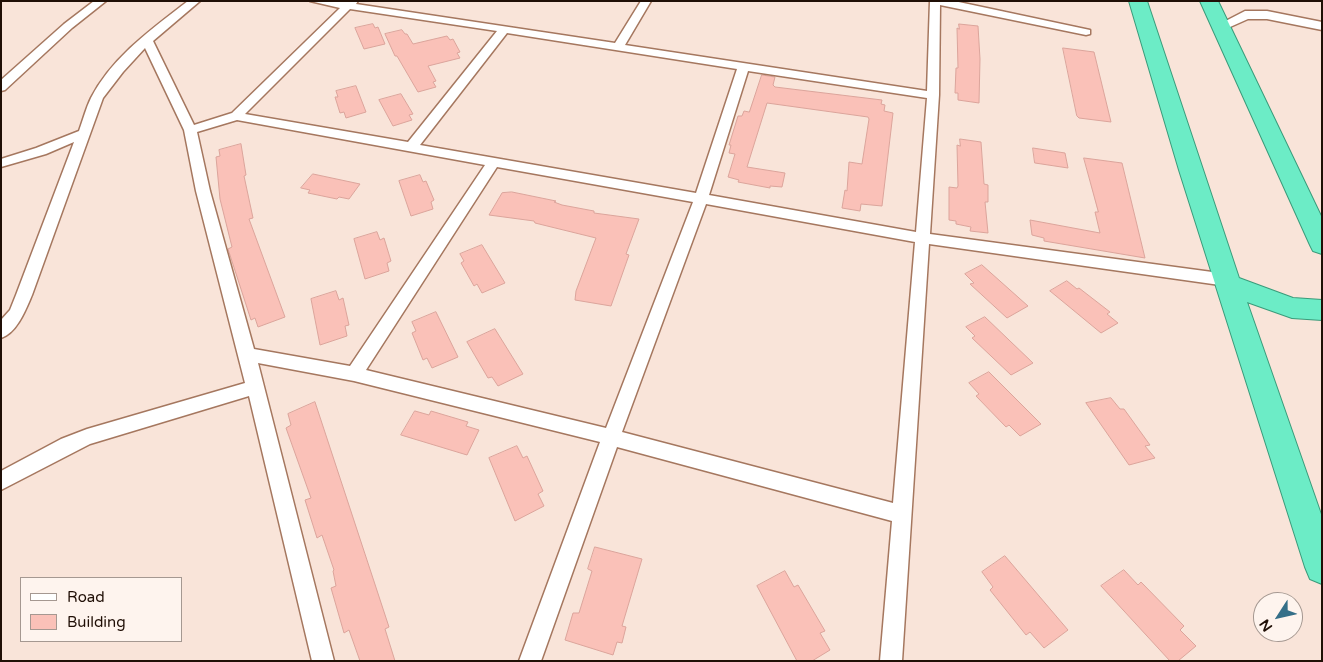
<!DOCTYPE html>
<html>
<head>
<meta charset="utf-8">
<style>
  body { margin:0 }
  #map { position:relative; width:1323px; height:662px; overflow:hidden; background:#f9e4d9; font-family:"Varela Round",sans-serif }
  canvas { display:block }
  .frame { position:absolute; inset:0; border:2px solid #200f06; pointer-events:none }
  .legend { position:absolute; left:20px; top:577px; width:162px; height:65px; box-sizing:border-box; background:#fef4ee; border:1px solid #a59891; margin:0; padding:6px 9px; list-style:none; font-size:15px; color:#200f06 }
  .legend li { display:flex; align-items:center; gap:10px; height:25px }
  .legend b { width:25px; border:1px solid #a59891 }
  .north { position:absolute; left:1253px; top:592px; width:50px; height:50px; box-sizing:border-box; background:#fef4ee; border:1px solid #a59891; border-radius:50%; rotate:235deg; font-size:14px; font-weight:700; line-height:20px; text-align:center; color:#200f06 }
  .north::after { content:''; display:block; margin:auto; width:18px; height:22px; background:#356f88; clip-path:polygon(50% 0,100% 100%,50% 72%,0 100%) }
</style>
</head>
<body>
<div id="map">
<canvas width="1323" height="662"></canvas>
<div class="frame"></div>
<ul class="legend">
<li><b style="height:6px;background:#fff"></b>Road</li>
<li><b style="height:14px;background:#fac1b8"></b>Building</li>
</ul>
<div class="north">N</div>
</div>
<script>
const ctx = document.querySelector('canvas').getContext('2d');
ctx.lineJoin = 'round';
function paint(path, color) {
  ctx.fillStyle = color;
  ctx.fill(path, 'evenodd');
}
function trace(path, color, width, dash) {
  ctx.strokeStyle = color;
  ctx.lineWidth = width;
  ctx.lineCap = dash ? 'butt' : 'round';
  ctx.setLineDash(dash || []);
  ctx.stroke(path);
}
const building = new Path2D(`
  M373 24 375 28 378 27 385 44 364 49 355 28Z
  M959 24 978 26 980 59 979 103 958 100V93H955L956 68H958L957 28 959 29Z
  M402 30 405 34H407L413 44 447 36 450 40 453 39 460 52 457 53 460 58 428 66 436 81 433 82 436 87 418 92 397 56H395L385 34Z
  M1063 48 1094 52 1111 122 1079 118 1077 116Z
  M762 75 775 77 773 85 775 87 882 100 881 104 885 105 884 111 893 113 882 206 861 204 860 211 842 208 845 190 847 191 849 162 862 164 869 119 868 117 767 103 747 167 785 173 782 187 770 186V188L738 182 739 180 728 177 735 154 729 153 731 145H729L738 116H742L744 111 749 112Z
  M356 86 366 112 346 118 344 112 340 113 335 97H338L336 91Z
  M401 94 413 114 409 115 412 120 393 126 379 100Z
  M960 139 981 142 984 184 988 185V202H985L988 233 970 231 971 227 956 224V221L949 220V187L957 188 958 186 957 145 960 146Z
  M241 144 246 175 244 176 253 218 249 219 285 317 258 327 255 318 251 320 228 249 232 247 220 199 216 157 220 156 219 150Z
  M1033 148 1065 153 1068 168 1035 163Z
  M1084 158 1122 163 1145 258 1044 241V238L1032 235 1030 220 1100 233 1095 212H1098Z
  M313 174 360 184 349 199 339 197 337 199 308 193 310 190 301 188Z
  M420 175 423 182 426 181 434 200 431 202 433 209 411 216 399 181Z
  M512 192 556 201 554 202 562 205 594 211V213L639 219 626 254 629 255 611 306 575 300 576 291 596 238 535 223 534 221 489 215 502 193Z
  M377 232 380 240 384 238 391 261 387 263 389 271 365 279 354 239Z
  M482 245 505 283 482 293 477 284 474 286 461 263 464 261 460 254Z
  M982 265 1028 306 1007 318 970 284 974 283 965 274Z
  M1067 281 1077 289 1079 288 1110 312 1107 314 1118 323 1101 333 1050 291Z
  M336 291 339 300 343 298 349 325 345 326 347 336 320 345 311 299Z
  M436 312 458 357 432 368 427 358 423 360 412 333 416 331 412 322Z
  M985 317 1033 363 1011 375 972 338 975 336 966 327Z
  M495 329 523 374 498 386 492 377 488 378 467 342Z
  M989 372 1041 424 1020 436 1009 425 1006 427 976 396 979 394 969 383Z
  M1111 398 1120 409H1124L1150 445 1145 446 1155 458 1129 465 1086 403Z
  M315 402 389 627 385 629 395 661H360L349 630 344 633 331 588 336 586 333 571 334 570 322 535 317 538 305 500 311 498 286 428 291 425 288 414Z
  M415 411 429 415 431 411 468 422 466 426 479 430 467 455 401 435Z
  M517 446 523 458 527 456 543 491 538 494 544 506 515 521 489 458Z
  M595 547 642 559 622 626 626 627 622 643 617 642 613 655 565 640 573 613H579L592 571 588 569Z
  M1005 556 1068 630 1044 648 1030 632 1026 635 990 590 993 587 982 572Z
  M1124 570 1138 585 1141 582 1184 626 1180 630 1196 646 1178 661H1170L1101 586Z
  M785 571 794 587 798 585 825 631 820 633 830 650 812 661H797L757 586Z`);
paint(building, '#fac1b8');
trace(building, '#dba49b', 1);
const minor = new Path2D(`
  M94 1H106L72 28 5 90 1 91V80L64 24Z
  M188 1H200L153 41 194 125 232 113 340 8 310 1H358L356 4 615 43 641 1H651L625 45 927 91 930 1H954L1090 30V34L1086 35 940 5 939 95 930 234 1227 274 1232 276 1235 280 1232 284 1227 286 929 244 902 661H880L892 521 617 447 541 661H519L600 442 354 381 258 363 334 661H312L249 396 90 444 1 490V471L61 439 87 429 245 383 196 191 184 130 145 48 123 72 103 98 32 295C26 309 17 333 1 338V320L10 310 16 295 74 142 46 154 1 167V159L36 148 79 131C83 120 86 108 91 98 112 57 153 28 188 1ZM350 9 497 31 408 142 245 114ZM507 33 737 69 696 193 420 145ZM748 71 927 98 916 232 709 195ZM237 120 485 165 350 366 254 349 210 191 197 132ZM497 167 693 202 606 428 366 370ZM706 204 915 242 893 503 622 432Z`);
const tertiary = new Path2D(`
  M1245 11H1267L1322 22V30L1267 19H1248L1221 31 1214 27Z`);
const trunk = new Path2D(`
  M1129 1H1147L1239 278 1293 298 1322 300V320L1292 318 1247 302 1322 517V584L1310 579 1305 567 1179 170Z
  M1200 1H1218L1322 218V254L1313 251 1310 245Z`);
trace(minor, '#a5775f', 3);
trace(tertiary, '#a5775f', 3);
trace(trunk, '#3a9b7a', 2);
paint(minor, '#fff');
paint(tertiary, '#fff');
paint(trunk, '#6cecc6');
</script>
</body>
</html>
